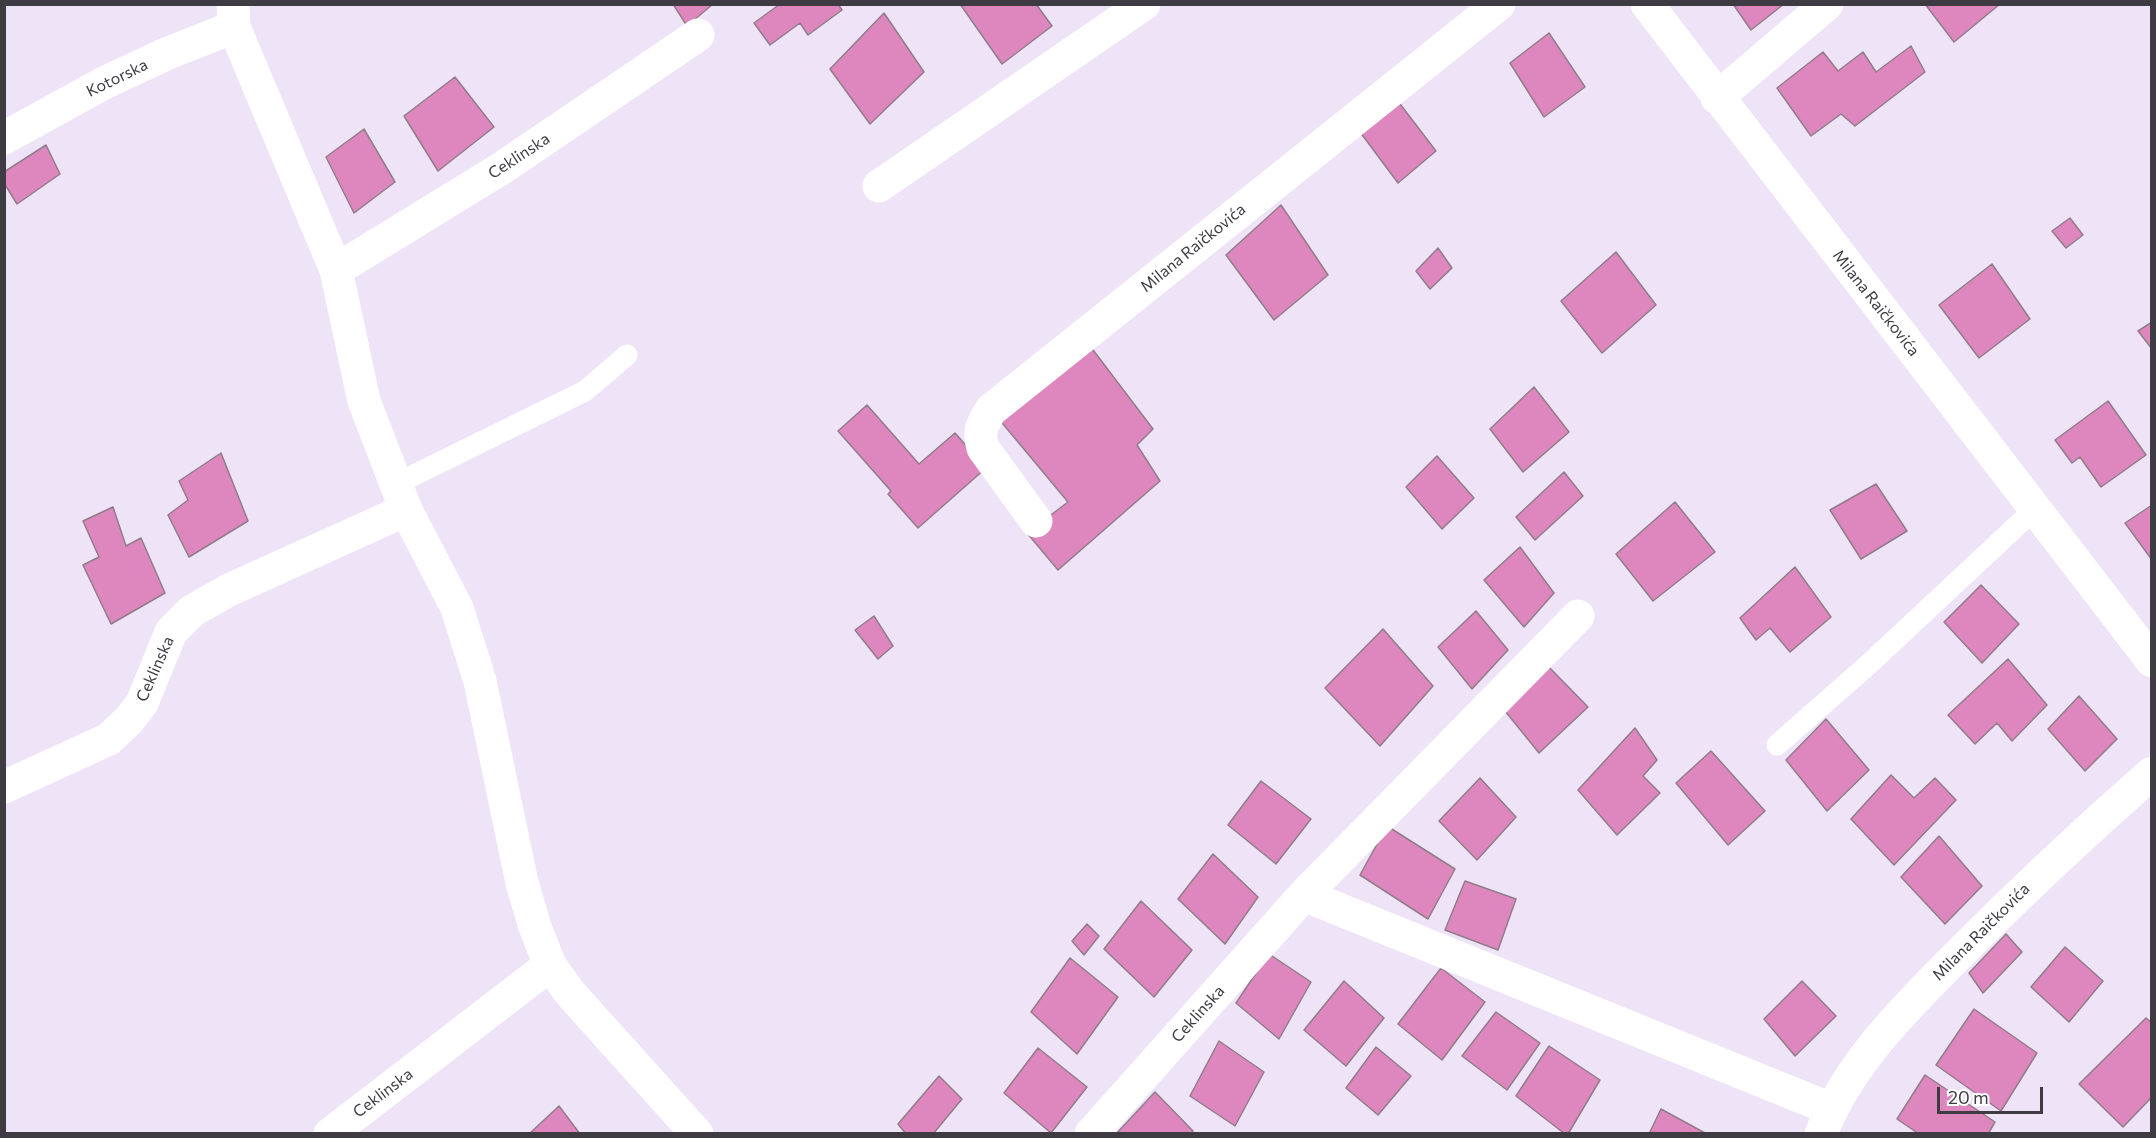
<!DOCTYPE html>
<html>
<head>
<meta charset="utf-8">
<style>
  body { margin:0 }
  #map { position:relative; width:2156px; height:1138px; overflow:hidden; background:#eee3f7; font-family:Commissioner,sans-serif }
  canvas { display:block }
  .frame { position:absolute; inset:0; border:6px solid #3f3b43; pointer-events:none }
  .scale { position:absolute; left:1937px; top:1087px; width:106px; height:27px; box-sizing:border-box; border:3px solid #3f3b43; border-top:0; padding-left:8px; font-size:18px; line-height:21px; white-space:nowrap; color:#3f3b43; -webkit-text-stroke:4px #fff; paint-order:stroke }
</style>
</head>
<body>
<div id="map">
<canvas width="2156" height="1138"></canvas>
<div class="frame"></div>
<div class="scale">20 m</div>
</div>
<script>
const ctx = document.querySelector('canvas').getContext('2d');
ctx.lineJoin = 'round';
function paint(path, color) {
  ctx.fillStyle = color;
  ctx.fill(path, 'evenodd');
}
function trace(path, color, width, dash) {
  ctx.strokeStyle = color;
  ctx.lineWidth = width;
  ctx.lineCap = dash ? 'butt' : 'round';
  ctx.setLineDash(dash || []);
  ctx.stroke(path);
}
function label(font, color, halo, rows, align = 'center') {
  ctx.font = font + ' Commissioner,sans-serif';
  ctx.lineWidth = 5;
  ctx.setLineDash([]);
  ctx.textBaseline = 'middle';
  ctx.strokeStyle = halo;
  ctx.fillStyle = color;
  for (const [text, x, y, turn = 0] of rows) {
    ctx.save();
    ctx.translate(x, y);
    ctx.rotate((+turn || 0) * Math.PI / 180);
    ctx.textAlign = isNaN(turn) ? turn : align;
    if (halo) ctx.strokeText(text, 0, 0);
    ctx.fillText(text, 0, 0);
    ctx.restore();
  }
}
const building = new Path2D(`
  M673 4H713L687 26Z
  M780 4H838L842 10 808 35 800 23 770 45 754 23Z
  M960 4H1036L1052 26 1002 64Z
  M1733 4H1784L1751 30Z
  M1925 4H2000L1954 42Z
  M884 13 924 72 870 124 830 69Z
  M1549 33 1585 87 1544 117 1510 63Z
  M1911 46 1925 72 1855 126 1841 114 1811 136 1777 88 1823 52 1838 71 1863 52 1876 72Z
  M455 77 494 127 438 171 404 116Z
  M1397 100 1436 151 1398 183 1360 132Z
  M364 129 395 182 354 213 326 157Z
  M46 145 60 174 17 204 4 183V172Z
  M1281 205 1328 275 1274 320 1226 255Z
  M2070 218 2083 235 2066 248 2052 231Z
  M1438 248 1452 268 1430 289 1416 271Z
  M1616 252 1656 305 1602 353 1561 301Z
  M1992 264 2030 319 1979 358 1939 305Z
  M2152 322V349L2138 331Z
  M1084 338 1153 429 1137 445 1160 481 1058 570 1027 533 1068 502 998 418Z
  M1534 387 1569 432 1523 472 1490 429Z
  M2108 401 2146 455 2101 487 2080 457 2072 463 2055 440Z
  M867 405 919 464 955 433 986 468 918 528 888 494 891 491 838 431Z
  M221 453 248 521 189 557 168 515 188 500 179 481Z
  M1437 456 1474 498 1442 529 1406 487Z
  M1564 472 1583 496 1535 540 1516 517Z
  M1876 484 1907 531 1861 559 1830 510Z
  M1675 502 1715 552 1653 601 1616 554Z
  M2152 505V560L2125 523Z
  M113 507 126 546 141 538 165 593 111 624 83 565 99 557 83 521Z
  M1520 547 1554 593 1524 627 1484 580Z
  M1795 567 1831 617 1790 652 1770 628 1756 640 1740 618Z
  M1981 585 2019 624 1982 663 1944 622Z
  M1476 611 1508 650 1472 689 1438 647Z
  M874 616 893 646 878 659 855 630Z
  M1383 629 1433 686 1380 746 1325 688Z
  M2008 659 2047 705 2012 741 1997 723 1975 744 1948 715Z
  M1544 662 1588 707 1539 753 1501 706Z
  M2079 696 2117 739 2085 771 2048 729Z
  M1826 719 1869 770 1827 811 1786 760Z
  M1635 728 1657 760 1643 776 1660 793 1617 835 1578 790Z
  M1711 751 1765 811 1728 845 1676 783Z
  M1891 775 1914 798 1935 778 1956 800 1894 865 1851 819Z
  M1480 778 1516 817 1477 860 1439 821Z
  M1261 781 1311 819 1276 864 1228 825Z
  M1387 826 1455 869 1428 919 1360 875Z
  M1939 836 1982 886 1945 924 1901 877Z
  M1213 854 1258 897 1225 944 1178 899Z
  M1465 881 1516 899 1498 950 1445 930Z
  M1141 901 1192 950 1154 997 1104 949Z
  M1087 924 1099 936 1084 955 1072 941Z
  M2006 934 2022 952 1983 993 1969 973Z
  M2065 947 2103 981 2069 1022 2031 987Z
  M1269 954 1311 982 1279 1039 1236 1003Z
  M1070 958 1118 997 1077 1054 1031 1012Z
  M1441 968 1485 1002 1442 1060 1398 1024Z
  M1344 981 1384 1018 1346 1066 1304 1030Z
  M1802 981 1836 1016 1795 1056 1764 1019Z
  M1974 1009 2037 1053 2001 1111 1936 1065Z
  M1496 1012 1540 1043 1507 1090 1462 1056Z
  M2146 1018 2152 1023V1097L2123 1127 2079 1084Z
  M1219 1041 1264 1072 1235 1126 1190 1096Z
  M1549 1046 1600 1080 1568 1134H1565L1516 1096Z
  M1376 1047 1411 1076 1378 1115 1346 1088Z
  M1038 1048 1087 1087 1051 1133 1004 1093Z
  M1925 1075 1995 1122 1988 1134H1919L1897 1119Z
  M939 1076 962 1099 933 1134H906L898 1124Z
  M1155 1092 1193 1131 1191 1134H1116Z
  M559 1106 580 1134H529Z
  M1661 1109 1705 1133V1134H1649Z`);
paint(building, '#de87be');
trace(building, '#917d89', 1.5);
trace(new Path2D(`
  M396 484 585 391 627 355
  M1777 745 1869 664 2036 508`), '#fff', 21);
trace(new Path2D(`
  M233 4 234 27 336 270 364 401 406 510 457 608 480 681 522 883 535 927 550 965 570 993 697 1134
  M1647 4 2152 661
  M1717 98 1827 4
  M4 138 104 83 166 54 234 27
  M879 186 1144 4
  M336 270 502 168 698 35
  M1036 521 983 448C978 432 982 424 991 410L1499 4
  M4 787 109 739 129 720 142 703 171 632 192 611 229 590 406 510
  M1304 895 1831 1109
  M330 1134 550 965
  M1091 1134 1304 895 1578 616
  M1821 1134C1849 1061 1909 1005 1962 951 2023 890 2086 831 2152 773`), '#fff', 33);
label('16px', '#3f3b43', '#fff', [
  ["Kotorska",117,78,-26],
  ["Ceklinska",519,156,-33],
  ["Milana Raičkovića",1193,248,-39],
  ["Milana Raičkovića",1876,303,52],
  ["Ceklinska",155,669,-66],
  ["Milana Raičkovića",1981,932,-45],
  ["Ceklinska",1198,1014,-48],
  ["Ceklinska",383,1093,-37]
]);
</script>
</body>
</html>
